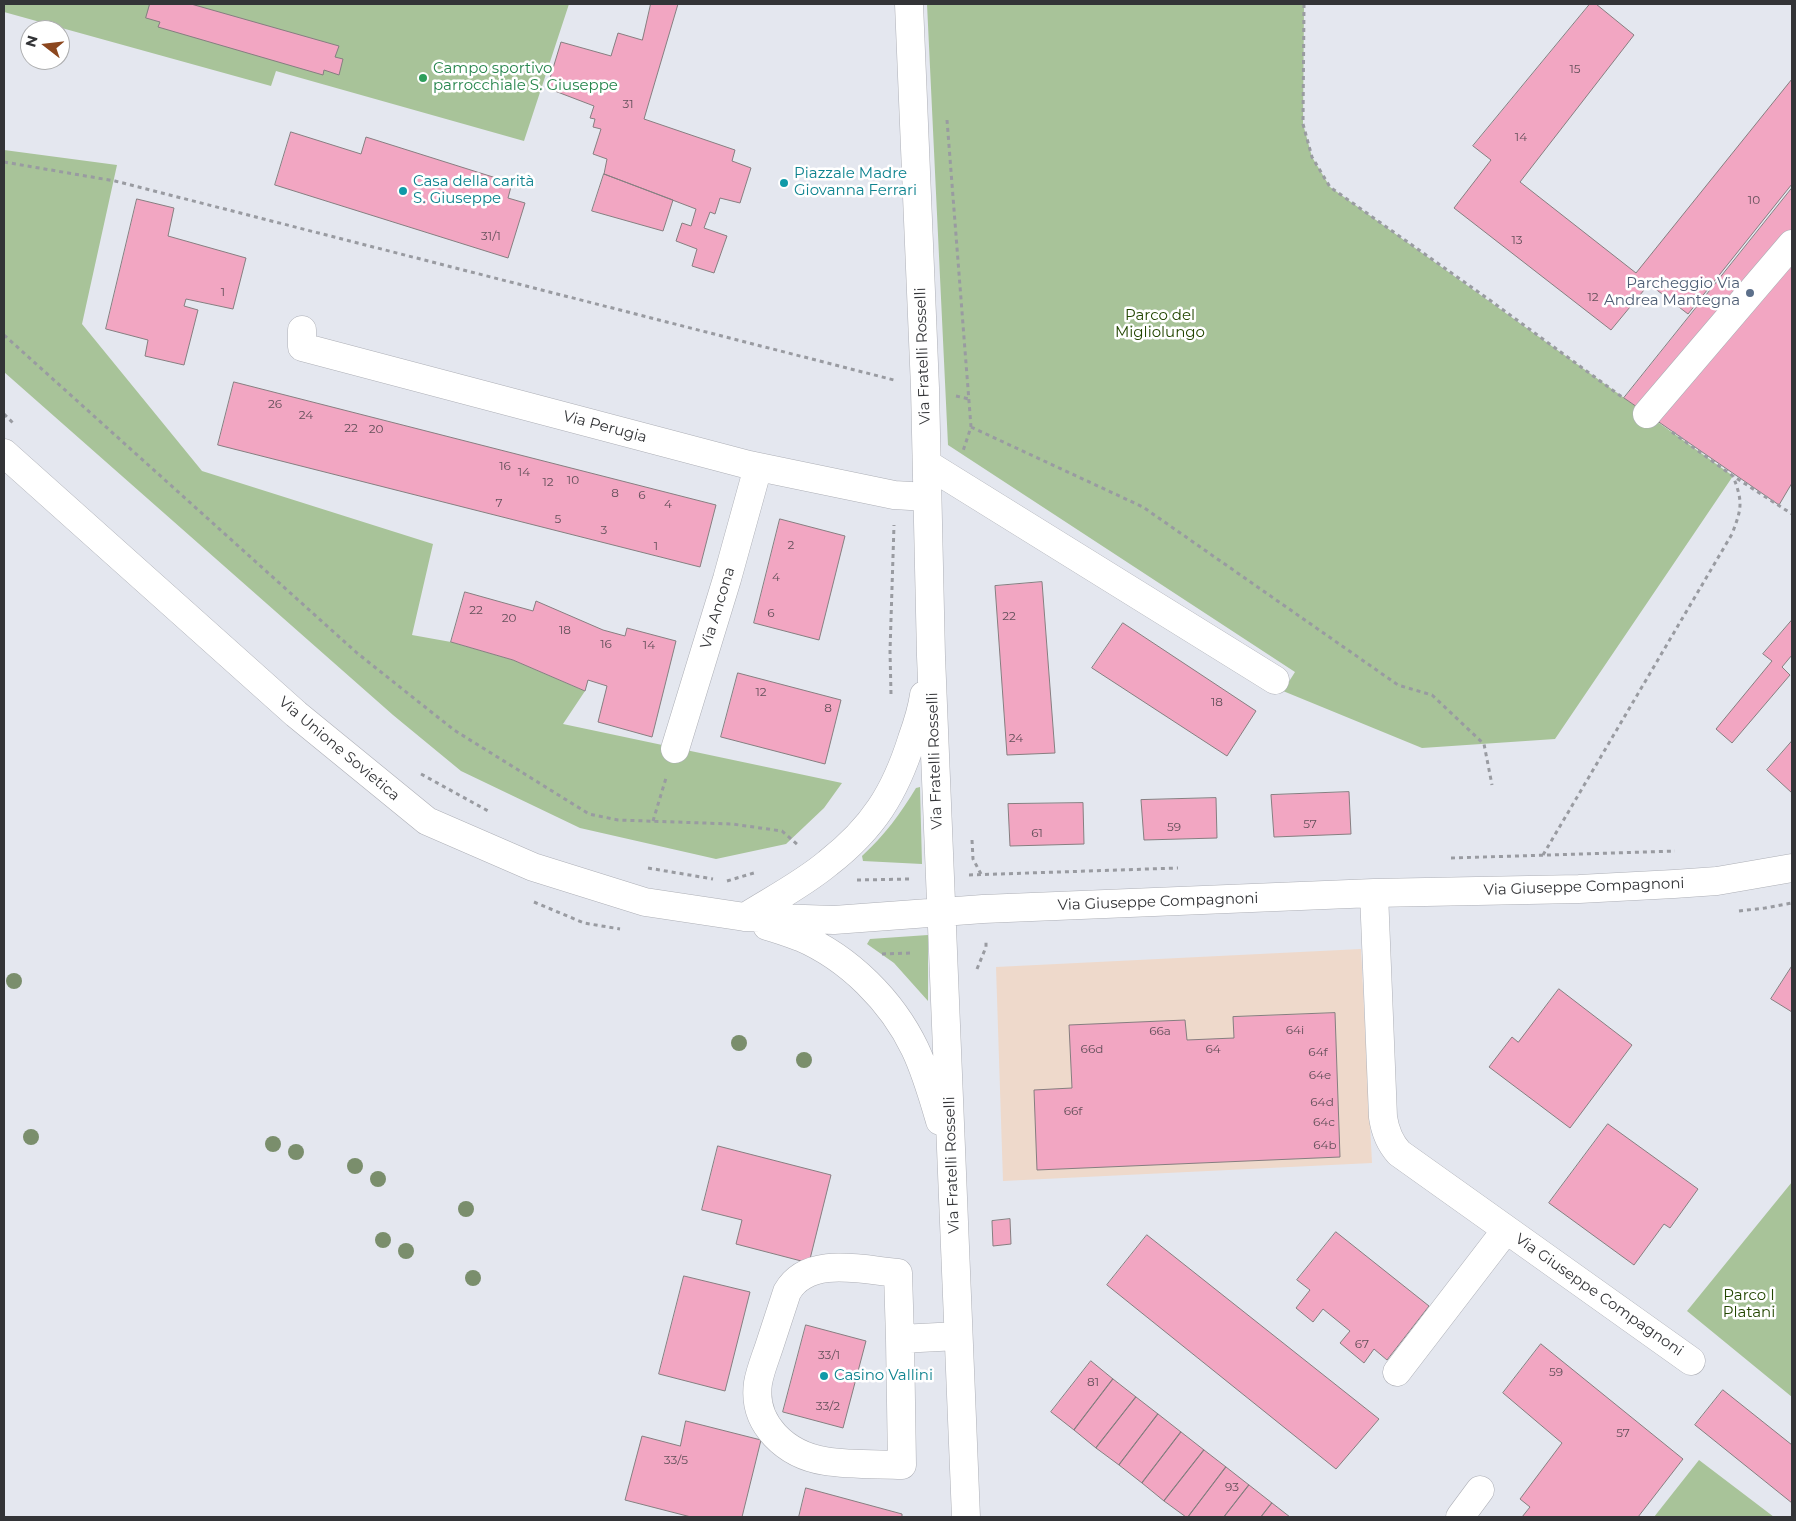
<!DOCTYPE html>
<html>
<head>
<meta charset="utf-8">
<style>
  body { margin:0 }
  #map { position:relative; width:1796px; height:1521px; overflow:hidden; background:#e4e7ef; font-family:Montserrat,sans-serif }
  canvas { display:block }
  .frame { position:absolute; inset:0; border:5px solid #333437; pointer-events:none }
  .north { position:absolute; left:20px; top:20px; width:50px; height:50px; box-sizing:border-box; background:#fff; border:1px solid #adaeaf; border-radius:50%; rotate:286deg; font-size:14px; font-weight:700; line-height:20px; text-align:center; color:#333437 }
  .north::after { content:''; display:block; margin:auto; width:18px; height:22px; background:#8c471e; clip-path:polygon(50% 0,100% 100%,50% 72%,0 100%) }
</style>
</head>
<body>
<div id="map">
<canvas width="1796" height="1521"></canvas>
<div class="frame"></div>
<div class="north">N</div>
</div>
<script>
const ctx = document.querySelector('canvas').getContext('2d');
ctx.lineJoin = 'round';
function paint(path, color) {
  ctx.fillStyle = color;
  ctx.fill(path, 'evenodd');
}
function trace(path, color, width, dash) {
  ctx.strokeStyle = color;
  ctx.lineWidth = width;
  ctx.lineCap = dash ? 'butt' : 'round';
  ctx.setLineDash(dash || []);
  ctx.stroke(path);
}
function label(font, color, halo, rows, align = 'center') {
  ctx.font = font + ' Montserrat,sans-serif';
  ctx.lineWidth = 5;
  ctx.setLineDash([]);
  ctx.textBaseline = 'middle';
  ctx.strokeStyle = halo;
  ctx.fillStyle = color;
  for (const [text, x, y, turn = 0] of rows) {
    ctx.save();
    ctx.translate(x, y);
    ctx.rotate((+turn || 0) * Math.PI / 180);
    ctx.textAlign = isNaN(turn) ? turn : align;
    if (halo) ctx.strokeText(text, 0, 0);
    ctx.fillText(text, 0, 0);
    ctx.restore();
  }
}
paint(new Path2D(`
  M1361 949 1372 1163 1003 1181 996 967Z`), '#eed9cb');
paint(new Path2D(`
  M4 4H569L524 141 276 71 271 86 4 12Z
  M927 4H1304L1303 124 1312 157 1330 187 1733 476 1555 739 1422 748 1283 691 1295 672 948 445Z
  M4 150 117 165 82 324 202 471 433 544 412 635 451 642 513 660 585 691 563 724 842 783 824 808 786 844 716 859 580 828 461 771 393 715 4 372Z
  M920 787 922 864 863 861 862 856C884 836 901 813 916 788Z
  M928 935V1001L894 963 867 944 870 939Z
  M1792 1182V1397L1687 1311Z
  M1699 1460 1774 1517H1654Z`), '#a8c399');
const building = new Path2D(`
  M150 4H191L339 46 335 57 343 59 339 75 324 70 323 75 158 27 160 22 146 18Z
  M651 4H678L644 119 735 150 732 161 751 168 740 203 720 198 715 214 710 212 704 228 727 236 714 273 692 266 697 249 676 241 682 223 691 226 696 209 604 174 607 159 593 154 601 129 593 127 595 119 590 118 594 106 547 88 561 42 611 56 618 33 642 40Z
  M1590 4H1596L1634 35 1520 182 1636 273 1792 79V184L1688 314 1649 284 1611 330 1454 208 1491 160 1473 146Z
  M291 132 361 154 366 137 512 183 508 198 525 203 508 258 275 185Z
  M604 174 673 200 663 231 592 211Z
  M1792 188V483L1779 505 1624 398Z
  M137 199 174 208 168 236 246 258 233 309 186 299 184 306 198 310 184 365 145 356 148 340 106 329Z
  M234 382 716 505 700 567 218 445Z
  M780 519 845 536 819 640 754 623Z
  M1042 582 1055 753 1007 755 995 586Z
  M465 592 533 611 536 601 603 630 625 636 627 628 676 641 652 737 598 722 607 686 588 680 585 691 513 660 451 642Z
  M1792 620V655L1782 667 1790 675 1732 743 1716 729 1772 661 1763 654Z
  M1123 623 1256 711 1227 756 1092 668Z
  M738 673 841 700 825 764 721 737Z
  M1792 741V793L1767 770Z
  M1349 792 1351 834 1274 837 1271 795Z
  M1216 798 1217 838 1144 840 1141 800Z
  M1083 803 1084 844 1010 846 1008 804Z
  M1792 966V1012L1771 999Z
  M1559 989 1632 1045 1570 1128 1489 1067 1512 1037 1518 1042Z
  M1335 1013 1340 1157 1037 1170 1034 1090 1072 1088 1069 1025 1185 1020 1187 1040 1234 1038 1233 1017Z
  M1608 1124 1698 1189 1670 1228 1664 1224 1634 1265 1549 1203Z
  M718 1146 831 1175 809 1263 736 1244 742 1220 702 1210Z
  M1010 1219 1011 1244 993 1246 992 1221Z
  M1336 1232 1429 1306 1387 1360 1374 1349 1364 1363 1340 1343 1350 1331 1323 1309 1313 1322 1296 1308 1310 1290 1297 1280Z
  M1147 1235 1379 1419 1336 1469 1107 1285Z
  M684 1276 750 1292 725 1391 659 1374Z
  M806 1325 866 1341 843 1428 783 1412Z
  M1541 1344 1683 1459 1638 1517H1522L1530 1507 1520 1499 1562 1443 1503 1393Z
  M1091 1361 1113 1379 1074 1430 1051 1412Z
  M1113 1379 1136 1397 1096 1448 1074 1430Z
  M1723 1390 1792 1445V1503L1695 1425Z
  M1136 1397 1158 1414 1119 1465 1096 1448Z
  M1158 1414 1181 1432 1142 1483 1119 1465Z
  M686 1421 761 1440 742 1517H691L625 1500 642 1436 680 1446Z
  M1181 1432 1204 1450 1164 1501 1142 1483Z
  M1204 1450 1226 1467 1188 1517H1186L1164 1501Z
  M1226 1467 1249 1485 1224 1517H1188Z
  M1249 1485 1272 1503 1261 1517H1224Z
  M806 1488 902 1514V1517H799Z
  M1272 1503 1290 1517H1261Z`);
paint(building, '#f2a6c2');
trace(building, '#867e80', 1);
const minor = new Path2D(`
  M909 4 925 388 931 656 966 1517
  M302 330V347L749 465 894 495 927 497
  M1647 414 1792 244
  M4 453 296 714 427 821 533 867 645 902 745 917 834 920 983 909 1374 893 1579 889 1674 884 1717 881 1792 868
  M927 464 1275 680
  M675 749 727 579 758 467
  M1374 893 1383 1117C1385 1131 1389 1142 1399 1153L1691 1361
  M745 917C772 900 803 884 828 863 873 828 895 793 912 739 917 725 922 710 924 695
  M767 926C778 929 789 933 800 937 849 958 892 1001 915 1049 926 1072 933 1097 940 1121
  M900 1339 898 1273C863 1270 808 1255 787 1292 781 1310 775 1329 769 1347 765 1359 760 1371 758 1383 752 1425 787 1455 825 1461 849 1465 878 1464 902 1465L900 1339 958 1336
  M1397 1372 1506 1230
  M1460 1517 1480 1490`);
trace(minor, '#adafb6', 29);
trace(new Path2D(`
  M1304 4 1303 124 1312 157 1330 187 1491 301 1622 397
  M947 120 971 427 963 451
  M4 162 115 181 894 380
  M4 335 357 653 454 730 589 814 618 820 732 824 782 831 799 846
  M956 396 969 399
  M4 414 13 423
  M971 427 1143 507 1398 685 1432 695 1484 744 1492 785
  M1672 432 1733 476 1792 514
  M891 694 890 651 894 525
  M421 774 490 812
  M653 821 666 778
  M972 840 973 859 981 874
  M1543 855 1732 534C1742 508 1743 502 1733 476
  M1451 858 1675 851
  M648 868 713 879
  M969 875 1178 868
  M857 880 911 879
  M727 881 757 872
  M534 902 584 923 620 929
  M1739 911 1765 908 1792 903
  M882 954 913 953
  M977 969 986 947V940`), '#999ba1', 3, [4, 4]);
trace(minor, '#fff', 28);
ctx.fillStyle = '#7a8e6c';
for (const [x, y] of [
  [14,981],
  [739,1043],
  [804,1060],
  [31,1137],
  [273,1144],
  [296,1152],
  [355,1166],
  [378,1179],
  [466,1209],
  [383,1240],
  [406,1251],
  [473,1278]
]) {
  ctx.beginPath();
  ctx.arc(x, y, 8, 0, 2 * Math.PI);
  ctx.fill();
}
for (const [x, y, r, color] of [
  [423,78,5,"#2e9e5b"],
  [784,183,5,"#0f9aa8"],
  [403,191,5,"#0f9aa8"],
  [1750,293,5,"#5c6f8a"],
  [824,1376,5,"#0f9aa8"]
]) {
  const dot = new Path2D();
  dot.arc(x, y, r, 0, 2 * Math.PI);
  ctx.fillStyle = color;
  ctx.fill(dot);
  trace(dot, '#fff', 2);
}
label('12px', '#63505a', null, [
  ["15",1575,69],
  ["31",628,104],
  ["14",1521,137],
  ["10",1754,200],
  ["31/1",491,236],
  ["13",1517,240],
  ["1",223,292],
  ["12",1593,297],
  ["26",275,404],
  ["24",306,415],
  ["22",351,428],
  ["20",376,429],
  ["16",505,466],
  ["14",524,472],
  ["10",573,480],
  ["12",548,482],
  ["8",615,493],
  ["6",642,495],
  ["7",499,503],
  ["4",668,504],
  ["5",558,519],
  ["3",604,530],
  ["2",791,545],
  ["1",656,546],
  ["4",776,577],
  ["22",476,610],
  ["6",771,613],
  ["22",1009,616],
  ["20",509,618],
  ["18",565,630],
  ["16",606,644],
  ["14",649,645],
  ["12",761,692],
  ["18",1217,702],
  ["8",828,708],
  ["24",1016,738],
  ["57",1310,824],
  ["59",1174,827],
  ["61",1037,833],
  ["64i",1295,1030],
  ["66a",1160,1031],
  ["66d",1092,1049],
  ["64",1213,1049],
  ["64f",1318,1052],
  ["64e",1320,1075],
  ["64d",1322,1102],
  ["66f",1073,1111],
  ["64c",1324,1122],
  ["64b",1325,1145],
  ["67",1362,1344],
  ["33/1",829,1355],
  ["59",1556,1372],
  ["81",1093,1382],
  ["33/2",828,1406],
  ["57",1623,1433],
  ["33/5",676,1460],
  ["93",1232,1487]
]);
label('15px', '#27864d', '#fff', [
  ["Campo sportivo",433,69],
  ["parrocchiale S. Giuseppe",433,86]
], 'left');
label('15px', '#0d838f', '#fff', [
  ["Piazzale Madre",794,174],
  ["Giovanna Ferrari",794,191],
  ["Casa della carità",413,182],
  ["S. Giuseppe",413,199],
  ["Casino Vallini",834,1376]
], 'left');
label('15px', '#4e5e75', '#fff', [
  ["Parcheggio Via",1740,284],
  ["Andrea Mantegna",1740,301]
], 'right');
label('15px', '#234601', '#fff', [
  ["Parco del",1160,316],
  ["Migliolungo",1160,333],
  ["Parco I",1749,1296],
  ["Platani",1749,1313]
]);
label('15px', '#333437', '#fff', [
  ["Via Fratelli Rosselli",923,356,-92],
  ["Via Perugia",605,427,15],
  ["Via Ancona",718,608,-73],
  ["Via Unione Sovietica",339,749,40],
  ["Via Fratelli Rosselli",935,761,-92],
  ["Via Giuseppe Compagnoni",1584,887,-2],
  ["Via Giuseppe Compagnoni",1158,902,-2],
  ["Via Fratelli Rosselli",952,1165,-92],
  ["Via Giuseppe Compagnoni",1599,1295,35]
]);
</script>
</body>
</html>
